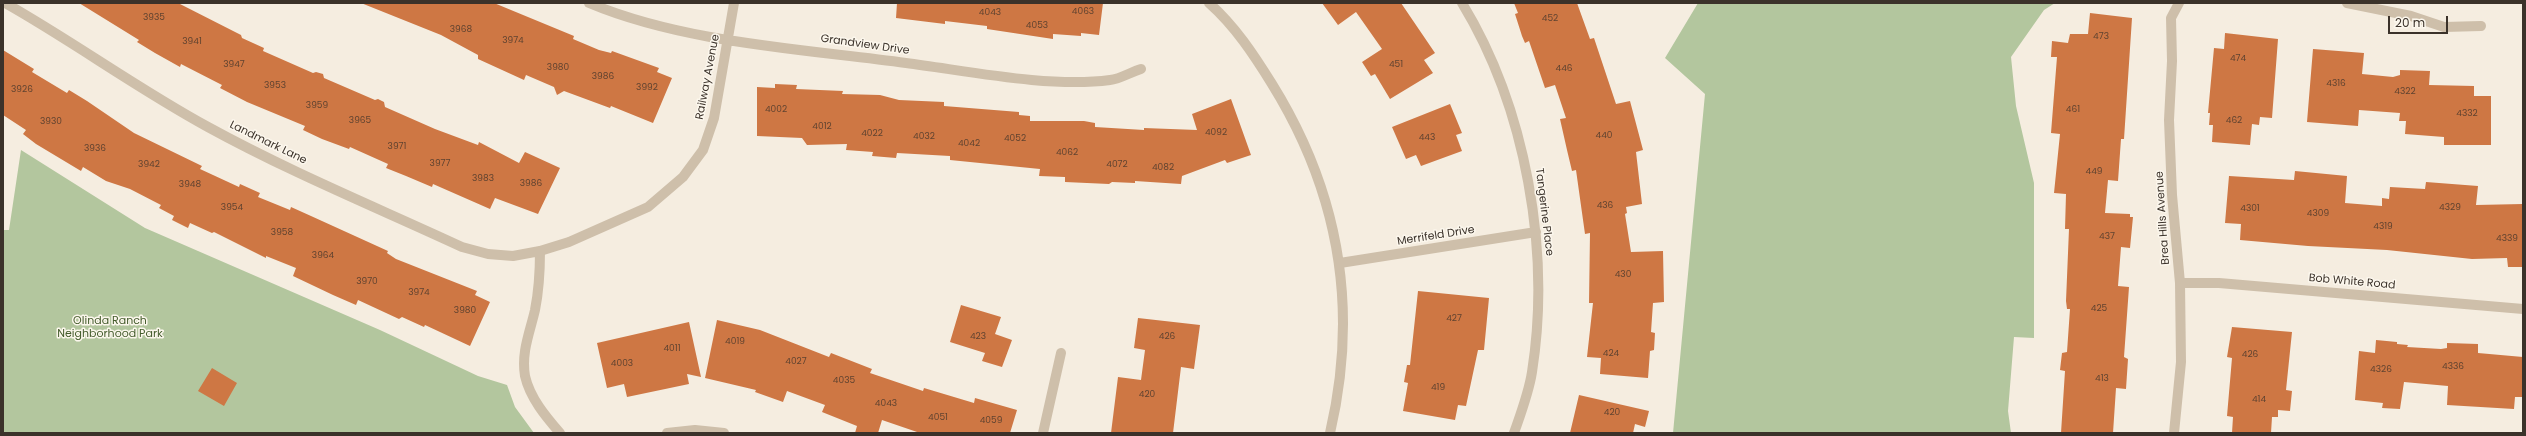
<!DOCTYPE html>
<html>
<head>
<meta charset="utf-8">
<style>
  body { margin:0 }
  #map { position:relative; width:2526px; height:436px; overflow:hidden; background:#f5ede0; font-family:Poppins,sans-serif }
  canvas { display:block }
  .frame { position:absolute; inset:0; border:4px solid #3b322a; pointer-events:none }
  .scale { position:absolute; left:2388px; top:16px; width:60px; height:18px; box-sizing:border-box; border:2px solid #3b322a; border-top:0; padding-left:5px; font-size:12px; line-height:14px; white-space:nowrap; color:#3b322a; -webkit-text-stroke:3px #fcf7ed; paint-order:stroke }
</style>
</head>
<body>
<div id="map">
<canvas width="2526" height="436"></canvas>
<div class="frame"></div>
<div class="scale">20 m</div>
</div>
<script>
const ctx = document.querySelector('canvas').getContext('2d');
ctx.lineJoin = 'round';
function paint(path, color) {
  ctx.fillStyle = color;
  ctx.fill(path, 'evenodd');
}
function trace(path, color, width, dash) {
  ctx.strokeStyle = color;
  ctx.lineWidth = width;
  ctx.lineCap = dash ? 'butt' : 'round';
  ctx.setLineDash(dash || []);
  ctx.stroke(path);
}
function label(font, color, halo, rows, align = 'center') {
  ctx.font = font + ' Poppins,sans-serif';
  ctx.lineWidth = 3;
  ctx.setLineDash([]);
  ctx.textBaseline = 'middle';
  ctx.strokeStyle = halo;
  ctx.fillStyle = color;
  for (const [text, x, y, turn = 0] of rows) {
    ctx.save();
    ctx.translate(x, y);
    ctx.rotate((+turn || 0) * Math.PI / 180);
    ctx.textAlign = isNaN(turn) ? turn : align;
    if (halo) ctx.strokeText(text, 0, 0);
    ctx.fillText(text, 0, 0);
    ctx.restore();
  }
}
paint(new Path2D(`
  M1698 3H2055L2044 10 2011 57 2016 106 2034 183V338L2014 337 2008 411 2011 433H1673L1705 94 1665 58Z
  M21 150 145 228 380 330 478 376 507 385 515 407 534 433H3V230H9Z`), '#b3c69e');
paint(new Path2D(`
  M79 3H178L241 35 242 38 264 48 263 51 313 73 316 72 323 74 324 78 375 100 378 99 384 102 385 107 435 129 478 145 479 142 519 163 525 152 560 168 538 214 495 198 490 209 433 184 432 187 406 176 386 168 388 164 350 147 349 149 322 139 303 130 305 126 247 102 220 88 222 85 181 64 180 67 155 53 137 42 139 40Z
  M361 3H494L574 36 573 39 599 50 611 53 612 51 659 68 657 72 672 78 653 123 611 106 610 108 564 91 557 95 554 87 526 75 524 80 478 59V55L441 35Z
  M897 3H1103L1099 35 1081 33V36L1053 34V39L987 29V26L945 21V24L896 18Z
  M1322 3H1401L1435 53 1424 60 1433 73 1390 99 1375 74 1371 76 1362 62 1382 49 1356 12 1338 25Z
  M1514 3H1577L1590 39 1594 38 1616 104 1630 101 1643 150 1636 152 1642 204 1626 207 1627 213 1625 214 1631 252 1663 251 1664 302 1653 303 1651 332 1655 333 1654 350 1650 351 1648 378 1600 374 1601 358 1587 357 1593 303H1589L1590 233 1585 234 1576 170 1572 171 1567 150 1560 119 1566 118 1555 85 1545 88 1529 41 1525 43 1522 36 1515 14 1518 13Z
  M2090 13 2132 18 2124 139H2121L2118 181 2108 180 2105 213 2130 214V217H2133L2130 248 2121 247 2118 286 2129 287 2124 357 2128 359 2126 389 2116 388 2113 433H2061L2065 371 2060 370 2062 353 2067 352 2070 309H2067L2066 301 2069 229H2065L2066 194 2054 193 2060 134 2051 133 2057 57H2051L2052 41 2068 43 2070 34H2088Z
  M2225 33 2278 39 2272 118 2260 117 2259 125 2252 124 2250 145 2212 142 2213 125H2209L2210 113H2208L2214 48 2224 49Z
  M2313 49 2364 53 2362 74 2393 77 2400 75V70L2430 71 2429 85 2474 86V96H2491V145H2444V137L2405 134 2406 121H2399L2400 113 2359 110 2358 126 2307 122Z
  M3 50 34 69 32 72 67 93 69 90 87 101 134 133 202 166 200 169 239 187 240 184 260 193 258 197 290 210 291 207 311 216 388 251 387 253 396 259 477 291 475 295 490 302 470 346 425 325 424 327 402 317 399 319 358 300 356 305 333 295 293 276 296 268 266 256V258L214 232 212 233 190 223 188 228 172 220 174 216 159 208 161 205 130 189 106 181 83 167 81 171 36 144 23 134 26 130 3 115Z
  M775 84 797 85 796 89 843 91 842 94 880 95 899 100 944 102V106L1019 112V115L1030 116V121H1084L1095 123V127L1144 130V128L1197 130 1192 114 1231 99 1251 155 1227 163 1225 160 1182 176 1181 184 1135 181V183L1112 182 1109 184 1065 182V177L1039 176 1040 169 950 160V156L897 153 896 158 872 156 873 152 846 150 847 144 807 145 802 138 757 136V87L775 88Z
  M1450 104 1462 133 1456 135 1462 151 1421 166 1416 155 1406 159 1392 127Z
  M2295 171 2347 176 2345 203 2382 206V198L2389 199 2390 187 2425 189 2426 182 2478 186 2476 205 2523 204V267H2508L2507 258 2472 259 2387 250 2308 246 2240 240 2241 224 2225 223 2229 176 2294 180Z
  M1418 291 1489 298 1484 350H1478L1466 406 1458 405 1455 420 1403 411 1408 383 1404 382 1407 365H1410Z
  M961 305 1001 317 995 334 1012 340 1002 367 982 361 985 353 950 342Z
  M1138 318 1200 325 1194 369 1181 367 1173 433H1111L1118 377 1141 380 1145 350 1134 348Z
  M717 320 760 330 829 357 831 353 872 369 870 373 923 391 924 388 974 403 975 398 1017 410 1010 433H920L882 420 878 433H855L857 426 822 412 825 405 787 391 783 402 755 392 756 390 705 378Z
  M689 322 701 377 687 374 689 384 627 397 624 384 607 388 597 343Z
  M2232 327 2292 332 2286 390 2292 391 2290 411 2278 410V417H2272L2271 433H2232L2233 417 2227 416 2232 358 2227 357Z
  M2376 340 2397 342V344L2408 345 2407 347 2441 349 2447 348V343L2478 344V353L2523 357V397H2515L2514 409 2447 405 2448 386 2404 382 2400 409 2382 408 2383 403 2355 400 2359 351 2375 353Z
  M212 368 237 383 224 406 198 391Z
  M1579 395 1649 411 1645 427 1635 424 1633 433H1570Z`), '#ce7744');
trace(new Path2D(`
  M5 3C74 42 138 89 208 127 290 172 378 208 462 247L488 254 513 256 540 251 569 242 648 207 683 177 703 150 714 118 734 3
  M589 3C684 43 803 49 906 63 968 71 1049 88 1110 80 1120 79 1131 72 1141 69
  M1209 3C1235 26 1254 55 1272 84 1339 192 1359 309 1330 433
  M1462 3C1526 108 1551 251 1532 372 1529 392 1521 413 1514 433
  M2347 3 2411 16 2444 27 2481 26
  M540 251C540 271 539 290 535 310 530 332 521 352 525 376 530 398 546 417 560 433
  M1340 263 1536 232
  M2180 283H2219L2523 309
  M667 433 695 430 724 433
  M1043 433 1061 353
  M2174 433 2181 362 2180 283 2172 195 2169 120 2172 61 2171 18 2179 3`), '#cebfaa', 10);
label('9px', '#604330', null, [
  ["4063",1083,12],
  ["4043",990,13],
  ["3935",154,18],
  ["452",1550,19],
  ["4053",1037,26],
  ["3968",461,30],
  ["473",2101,37],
  ["3974",513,41],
  ["3941",192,42],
  ["474",2238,59],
  ["3947",234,65],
  ["451",1396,65],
  ["3980",558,68],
  ["446",1564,69],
  ["3986",603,77],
  ["4316",2336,84],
  ["3953",275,86],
  ["3992",647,88],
  ["3926",22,90],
  ["4322",2405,92],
  ["3959",317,106],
  ["4002",776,110],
  ["461",2073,110],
  ["4332",2467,114],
  ["3965",360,121],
  ["462",2234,121],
  ["3930",51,122],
  ["4012",822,127],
  ["4092",1216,133],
  ["4022",872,134],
  ["440",1604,136],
  ["4032",924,137],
  ["443",1427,138],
  ["4052",1015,139],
  ["4042",969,144],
  ["3971",397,147],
  ["3936",95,149],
  ["4062",1067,153],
  ["3977",440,164],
  ["3942",149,165],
  ["4072",1117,165],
  ["4082",1163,168],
  ["449",2094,172],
  ["3983",483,179],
  ["3986",531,184],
  ["3948",190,185],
  ["436",1605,206],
  ["3954",232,208],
  ["4329",2450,208],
  ["4301",2250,209],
  ["4309",2318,214],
  ["4319",2383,227],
  ["3958",282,233],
  ["437",2107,237],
  ["4339",2507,239],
  ["3964",323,256],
  ["430",1623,275],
  ["3970",367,282],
  ["3974",419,293],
  ["425",2099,309],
  ["3980",465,311],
  ["427",1454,319],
  ["423",978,337],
  ["426",1167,337],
  ["4019",735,342],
  ["4011",672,349],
  ["424",1611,354],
  ["426",2250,355],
  ["4027",796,362],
  ["4003",622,364],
  ["4336",2453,367],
  ["4326",2381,370],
  ["413",2102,379],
  ["4035",844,381],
  ["419",1438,388],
  ["420",1147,395],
  ["414",2259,400],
  ["4043",886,404],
  ["420",1612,413],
  ["4051",938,418],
  ["4059",991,421]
]);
label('11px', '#3b322a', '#fcf7ed', [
  ["Grandview Drive",865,45,8],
  ["Railway Avenue",708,77,-79],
  ["Landmark Lane",268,143,26],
  ["Tangerine Place",1544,212,83],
  ["Brea Hills Avenue",2163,218,-94],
  ["Merrifeld Drive",1436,236,-9],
  ["Bob White Road",2352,282,5]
]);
label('11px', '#445c2c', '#fcf7ed', [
  ["Olinda Ranch",110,321],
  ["Neighborhood Park",110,334]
]);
</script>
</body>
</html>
